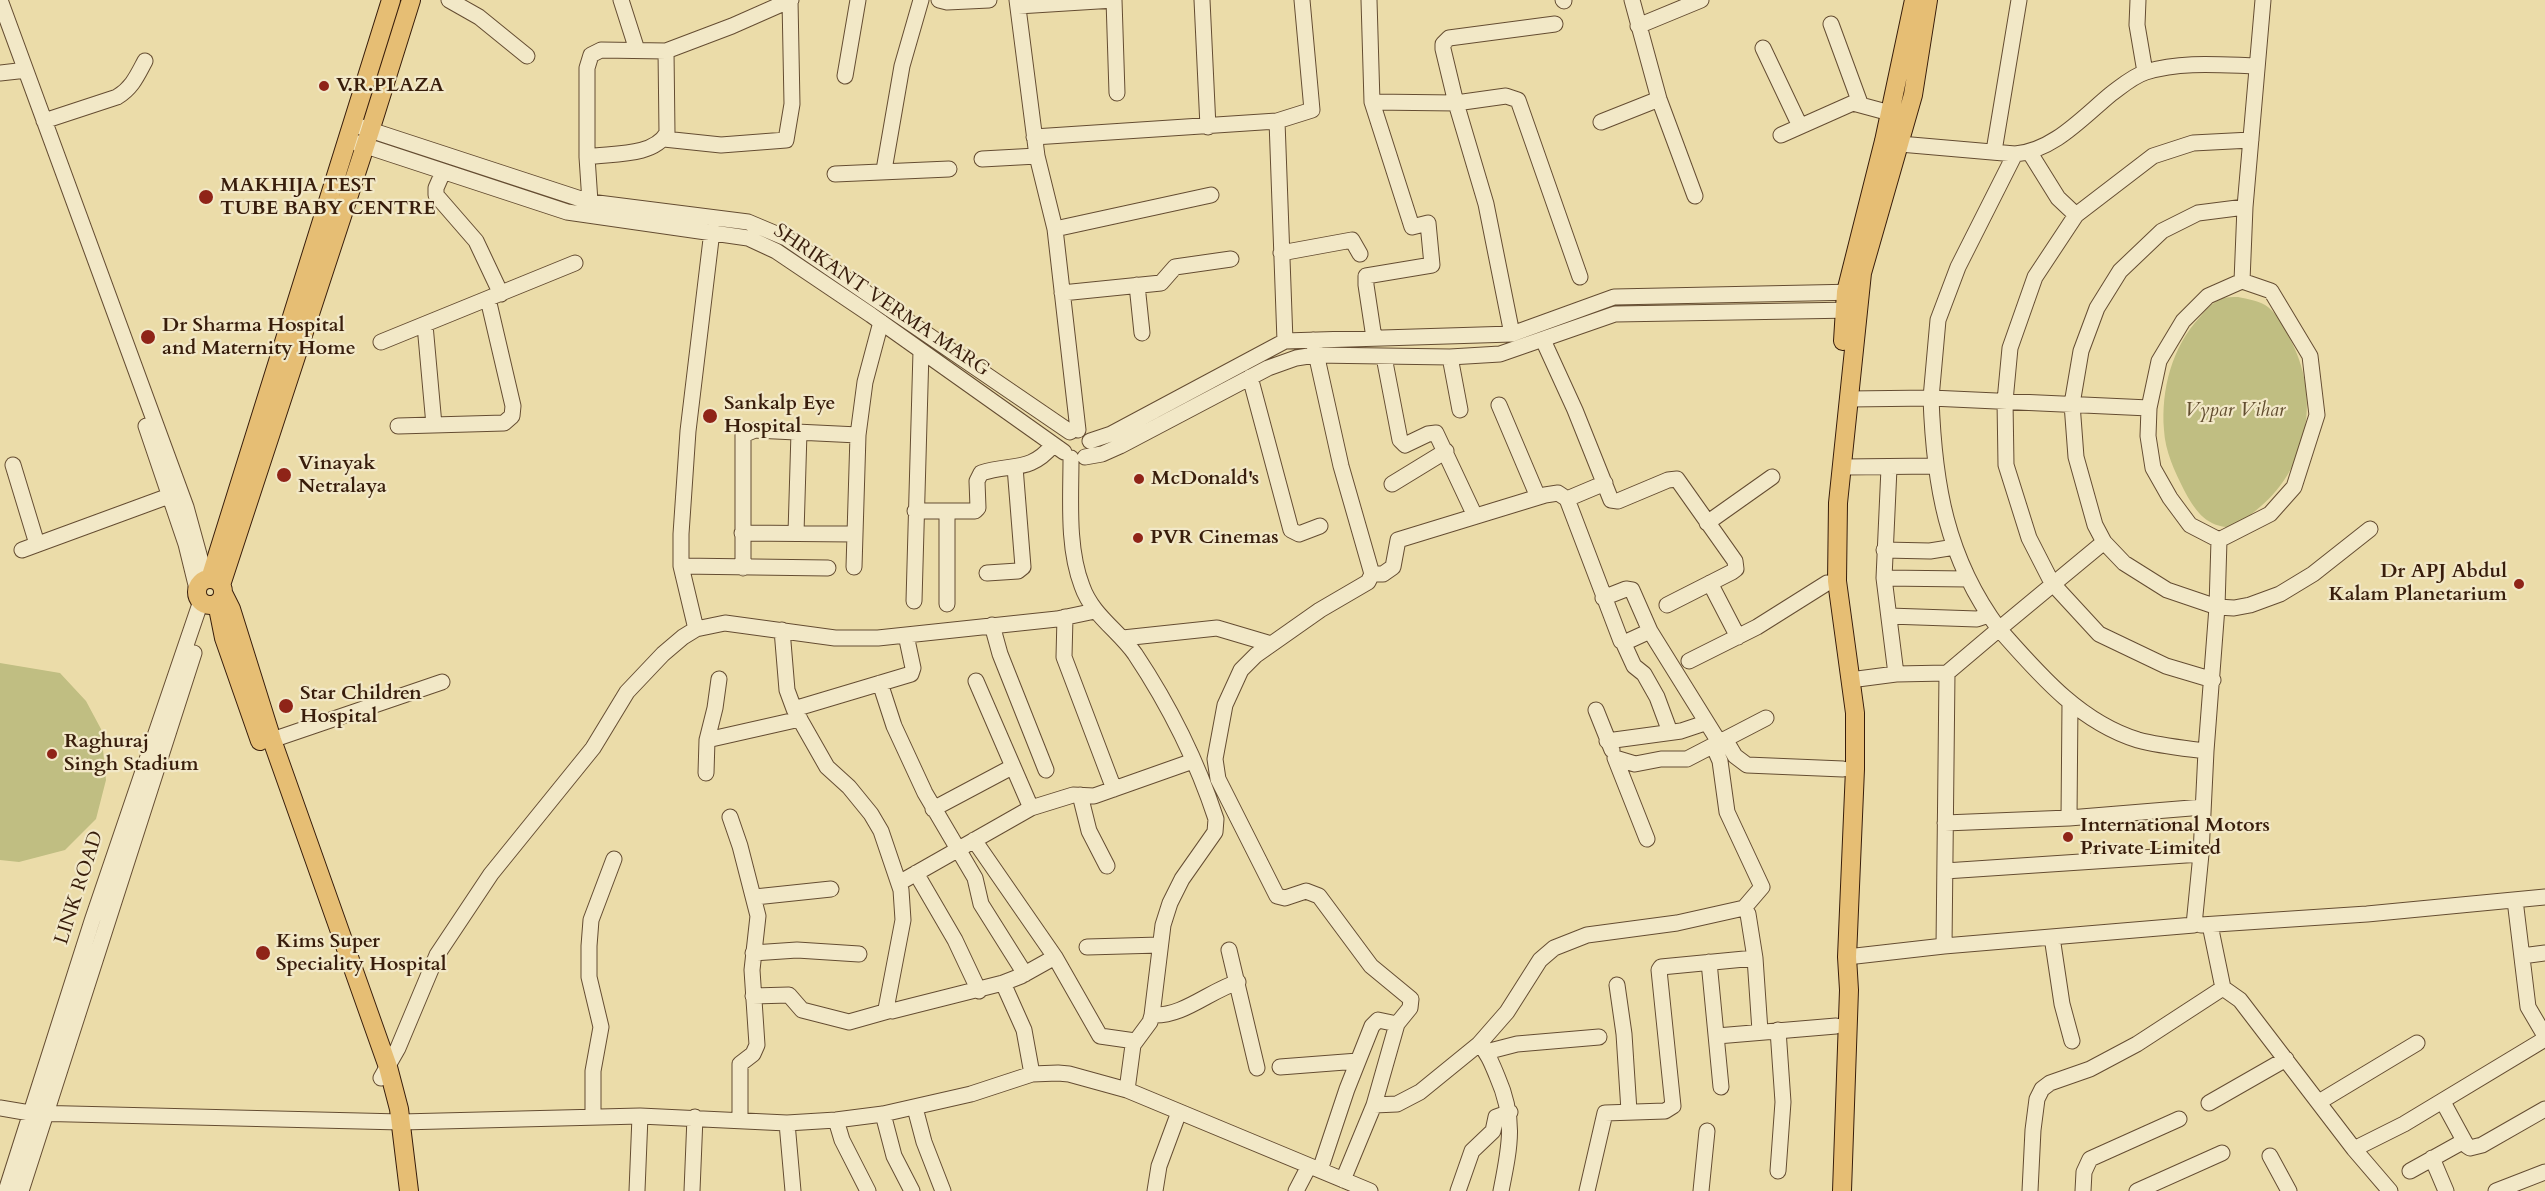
<!DOCTYPE html>
<html>
<head>
<meta charset="utf-8">
<style>
  body { margin:0 }
  canvas { display:block; background:#ebdca9 }
</style>
</head>
<body>
<canvas width="2545" height="1191"></canvas>
<script>
const ctx = document.querySelector('canvas').getContext('2d');
ctx.lineJoin = 'round';
function paint(path, color) {
  ctx.fillStyle = color;
  ctx.fill(path, 'evenodd');
}
function trace(path, color, width, dash) {
  ctx.strokeStyle = color;
  ctx.lineWidth = width;
  ctx.lineCap = dash ? 'butt' : 'round';
  ctx.setLineDash(dash || []);
  ctx.stroke(path);
}
function label(font, color, halo, rows, align = 'center') {
  ctx.font = font + ' Cardo,serif';
  ctx.lineWidth = 4.5;
  ctx.setLineDash([]);
  ctx.textBaseline = 'middle';
  ctx.strokeStyle = halo;
  ctx.fillStyle = color;
  for (const [text, x, y, turn = 0] of rows) {
    ctx.save();
    ctx.translate(x, y);
    ctx.rotate((+turn || 0) * Math.PI / 180);
    ctx.textAlign = isNaN(turn) ? turn : align;
    if (halo) ctx.strokeText(text, 0, 0);
    ctx.fillText(text, 0, 0);
    ctx.restore();
  }
}
paint(new Path2D(`
  M2238 297C2247 299 2261 301 2268 307 2277 314 2284 327 2289 337 2322 397 2309 470 2254 512 2247 518 2236 527 2226 527 2205 525 2194 509 2184 490 2175 472 2165 451 2164 430 2161 389 2172 347 2200 317 2205 311 2213 302 2220 299 2226 297 2233 297 2238 297Z
  M0 663 60 673 86 701 101 729 106 780 96 819 65 850 19 862 0 860Z`), '#c0be82');
const minor = new Path2D(`
  M0 0 186 507 206 580
  M449 0 479 17 527 56
  M621 0 637 50
  M939 0 947 2 989 0
  M1017 0 1037 156 1055 229 1078 430
  M1114 0 1117 93
  M1202 0 1208 127
  M1369 0 1372 102 1412 227 1428 223 1432 265 1366 276V285L1374 338
  M1563 0 1564 1
  M1632 0 1659 99 1695 196
  M2138 0 2137 25 2145 72
  M1018 6 1114 0
  M1555 24 1449 38 1443 44V49L1456 103 1506 96 1518 100 1580 277
  M1831 24 1860 103
  M1638 26 1701 0
  M1763 48 1800 126
  M0 73 18 71
  M845 76 858 0
  M1372 102 1456 103 1486 204 1512 334
  M44 121 117 97C132 88 137 76 145 61
  M1601 122 1659 99
  M361 127 590 202 748 222 786 238 1070 432
  M1781 135 1853 103 1890 113
  M1034 137 1277 121
  M664 139 721 145 786 140 792 104 790 0
  M354 142 567 212 748 238 776 251 871 315 1064 452
  M1900 144 2015 154C2053 151 2082 118 2111 94 2122 86 2133 76 2146 72 2182 61 2221 65 2257 66
  M1994 151 2019 0
  M2030 153 2058 198 2076 215
  M2015 154 1958 267 1938 320 1931 398 2149 408
  M587 157C612 153 653 157 667 133L666 51
  M982 159 1037 156
  M884 170 902 66 921 0
  M443 172 436 188V195L476 241 501 294
  M835 174 949 169
  M590 202 587 157V68L591 55 601 50 666 51 732 26 791 0
  M2245 207 2198 213 2162 231 2120 271 2097 308 2081 351 2072 404 2076 457 2095 525 2104 542 2124 563 2167 590 2217 607 2234 608 2250 605 2280 594 2313 574 2370 529
  M1055 229 1211 195
  M1281 253 1352 240 1360 254
  M2242 281 2245 207 2263 0
  M1137 285 1142 333
  M1062 293 1161 283 1175 267 1231 259
  M425 325 434 425
  M1313 340 1341 466 1372 574 1368 582 1320 610 1256 655 1241 670 1225 705 1215 759 1218 779 1277 896 1285 898 1306 891 1319 896 1371 966 1411 999 1410 1008 1397 1024 1374 1105 1343 1180
  M1543 340 1575 410 1611 500 1618 501 1668 480 1677 479 1735 561 1736 569 1732 572 1667 605
  M1285 341 1277 121 1312 110 1302 0
  M381 342 575 263
  M1384 357 1400 440 1405 445 1428 434 1436 433 1475 516
  M1450 357 1460 410
  M1250 377 1291 530 1299 534 1320 526
  M1849 399 1931 398C1934 483 1946 558 1999 629L2104 542
  M1499 405 1538 497
  M146 426 186 544 197 589
  M398 426 504 423 512 416 513 406 488 299
  M1090 441 1111 434 1285 341 1512 334 1614 297 1857 292
  M1085 457 1102 454 1120 446 1268 368 1296 358 1315 355 1450 357 1500 354 1615 314 1854 310
  M1071 458C1071 499 1067 547 1082 586 1092 615 1118 630 1135 654 1169 705 1197 761 1216 819L1215 832 1182 879 1170 903 1163 925 1152 1015 1150 1022 1133 1045 1127 1090
  M13 465 37 544
  M1843 467 1935 466
  M1889 468 1884 578 1896 674
  M1392 484 1446 451
  M1567 499 1605 483
  M915 511H975L978 508 977 481 981 473C1012 463 1030 473 1053 445
  M1707 523 1772 477
  M742 533 854 534
  M796 533 799 432
  M22 550 169 496
  M1884 550 1930 551 1955 547
  M681 566 828 568
  M854 567 858 435 865 382 881 322
  M743 568V435L755 430 858 435
  M987 573 1018 571 1023 567 1015 467
  M1372 574H1383L1393 567 1398 540 1545 495 1558 493 1567 499 1621 641 1626 642 1650 631
  M1884 578 1968 579
  M1710 583 1738 637
  M1603 598 1626 589 1632 590 1650 631 1719 742
  M914 601 921 351
  M947 604V511
  M1889 616 1977 619 1989 615
  M1065 617 1064 657 1114 789
  M992 625 1000 654 1046 770
  M696 629 681 566V534L688 431 712 231
  M782 630 787 690 794 709 827 767 849 787 871 814 881 831 901 890 903 920 886 1009 892 1011 1003 983 1021 976 1055 957
  M1123 638 1217 628 1271 644
  M1623 642 1634 666 1644 674 1657 697 1670 732
  M1689 661 1757 627 1827 583
  M1947 673 1999 629C2038 673 2079 722 2138 740 2160 746 2183 748 2206 751
  M2213 680 2166 666 2099 634 2052 583 2029 538 2006 465 2005 401 2010 348 2035 277 2076 215 2153 156 2193 143 2251 140
  M976 681 1031 808
  M880 683 894 726 925 793 975 878 981 904 1025 974
  M794 709 911 674 913 668 906 635
  M1596 710 1612 750
  M1725 739 1735 756 1747 765 1843 769
  M272 740 442 682
  M707 740 715 708 719 679
  M1607 741 1681 731 1705 723
  M1713 745 1720 761 1727 812 1762 887 1744 908
  M706 773 707 740 800 719
  M1080 795 1089 831 1107 866
  M933 809 1012 767
  M730 817 740 846 758 916 752 970 757 1045 753 1054 740 1064V1120
  M2069 818 2070 703
  M1945 823 2069 818 2203 807
  M1647 839 1615 758 1635 764 1661 759H1687L1766 718
  M974 840 1055 957 1100 1036 1135 1041
  M1945 871 2201 854
  M916 873 955 940 979 991
  M899 883 1031 808 1073 795 1094 796 1193 761
  M755 897 831 889
  M2515 900 2528 1007 2545 1036
  M2201 925 2367 914 2545 897
  M2052 937 2062 1004 2072 1041
  M1944 946 2194 925 2201 854 2206 751 2217 607 2219 540 2190 525 2170 498 2153 468 2148 436 2149 408 2159 361 2183 321 2208 296 2242 281 2271 291 2310 356 2317 415 2294 487 2270 514 2219 540
  M1087 947 1160 945
  M1229 950 1257 1068
  M753 953 797 950 859 954
  M2522 956 2545 953
  M1847 957 1944 946 1947 673 1896 674 1850 680
  M1709 962 1721 1087
  M1003 983 1024 1030 1032 1074
  M1617 985 1624 1034 1629 1111
  M2223 988 2240 1000 2354 1149 2390 1191
  M753 996 789 995 802 1010 849 1022 888 1011
  M1152 1015C1183 1017 1209 991 1238 982
  M1778 1030 1783 1102 1778 1171
  M1717 1036 1836 1026
  M1479 1044C1488 1053 1492 1064 1497 1076 1516 1119 1510 1146 1501 1191
  M1486 1052 1517 1044 1599 1037
  M1280 1067 1358 1061
  M381 1078 398 1048 437 955 491 874 593 748 627 692 663 654 683 637 696 629 725 623 835 638H878L1057 619 1095 611
  M2319 1102 2417 1043
  M2443 1102 2467 1146 2470 1148 2482 1145 2545 1109
  M2209 1103 2286 1059
  M1374 1105 1397 1104 1420 1092 1479 1044 1507 1012 1540 960 1554 948 1587 935 1677 923 1744 908 1748 914 1755 958 1760 1031
  M0 1108 30 1113 401 1122 640 1116 787 1123 836 1120 883 1114 971 1094 1032 1074 1058 1073 1069 1074 1127 1090 1370 1191
  M915 1108 924 1142 943 1191
  M883 1114 894 1156 912 1191
  M593 1117V1071L601 1027 589 977V946L591 920 614 859
  M836 1120 842 1140 868 1191
  M787 1123 793 1191
  M2354 1149 2404 1124 2545 1039
  M2270 1156 2289 1191
  M2432 1158 2446 1191
  M1320 1170 1347 1089 1372 1026 1378 1020 1397 1024
  M2410 1171 2464 1141
  M6 1191 92 921 201 601
  M21 1191 194 653
  M637 1191 640 1116
  M692 1191 695 1117
  M1155 1191 1159 1166 1179 1112
  M1296 1191 1309 1166
  M1458 1191 1472 1151 1493 1131 1496 1117 1510 1112
  M1587 1191 1605 1113 1665 1111 1673 1106 1659 970 1661 967 1755 958
  M1701 1191 1707 1131
  M2030 1191 2033 1130 2037 1099 2042 1089 2050 1083 2090 1069 2137 1044 2223 988 2210 925
  M2083 1191 2084 1172 2090 1159 2179 1119
  M2137 1191 2222 1153
  M2496 1191 2545 1172`);
const major = new Path2D(`
  M1843 341 1846 292 1884 141 1914 0
  M210 579 391 0
  M197 592a13 13 0 1 1 26 0a13 13 0 1 1-26 0Z
  M221 585 370 131 411 0
  M223 593 231 609 272 740 388 1067 399 1109 409 1191
  M217 603 224 638 260 741
  M1842 1191 1849 990 1847 957 1855 769V713L1837 581 1838 503 1862 273 1913 95 1928 0`);
trace(minor, '#654d32', 17);
trace(major, '#381d0b', 20);
trace(minor, '#f2e8c7', 15);
trace(major, '#e6be74', 18);
for (const [x, y, r, color] of [
  [324,86,6,"#8f2418"],
  [206,197,8,"#8f2418"],
  [148,337,8,"#8f2418"],
  [710,416,8,"#8f2418"],
  [284,475,8,"#8f2418"],
  [1139,479,6,"#8f2418"],
  [1138,538,6,"#8f2418"],
  [2519,584,6,"#8f2418"],
  [286,706,8,"#8f2418"],
  [52,754,6,"#8f2418"],
  [2068,837,6,"#8f2418"],
  [263,953,8,"#8f2418"]
]) {
  const dot = new Path2D();
  dot.arc(x, y, r, 0, 2 * Math.PI);
  ctx.fillStyle = color;
  ctx.fill(dot);
  trace(dot, '#f2e8c7', 2);
}
label('bold 20px', '#381d0b', '#f2e8c7', [
  ["V.R.PLAZA",336,86],
  ["MAKHIJA TEST",220,186],
  ["TUBE BABY CENTRE",220,209],
  ["Dr Sharma Hospital",162,326],
  ["and Maternity Home",162,349],
  ["Sankalp Eye",724,404],
  ["Hospital",724,427],
  ["Vinayak",298,464],
  ["Netralaya",298,487],
  ["McDonald's",1151,479],
  ["PVR Cinemas",1150,538],
  ["Dr APJ Abdul",2507,572,"right"],
  ["Kalam Planetarium",2507,595,"right"],
  ["Star Children",300,694],
  ["Hospital",300,717],
  ["Raghuraj",64,742],
  ["Singh Stadium",64,765],
  ["International Motors",2080,826],
  ["Private Limited",2080,849],
  ["Kims Super",276,942],
  ["Speciality Hospital",276,965]
], 'left');
label('20px', '#381d0b', '#f2e8c7', [
  ["SHRIKANT VERMA MARG",881,301,34],
  ["LINK ROAD",80,888,-72]
]);
label('italic 20px', '#614d2f', '#f2e8c7', [
  ["Vypar Vihar",2235,411]
]);
</script>
</body>
</html>
